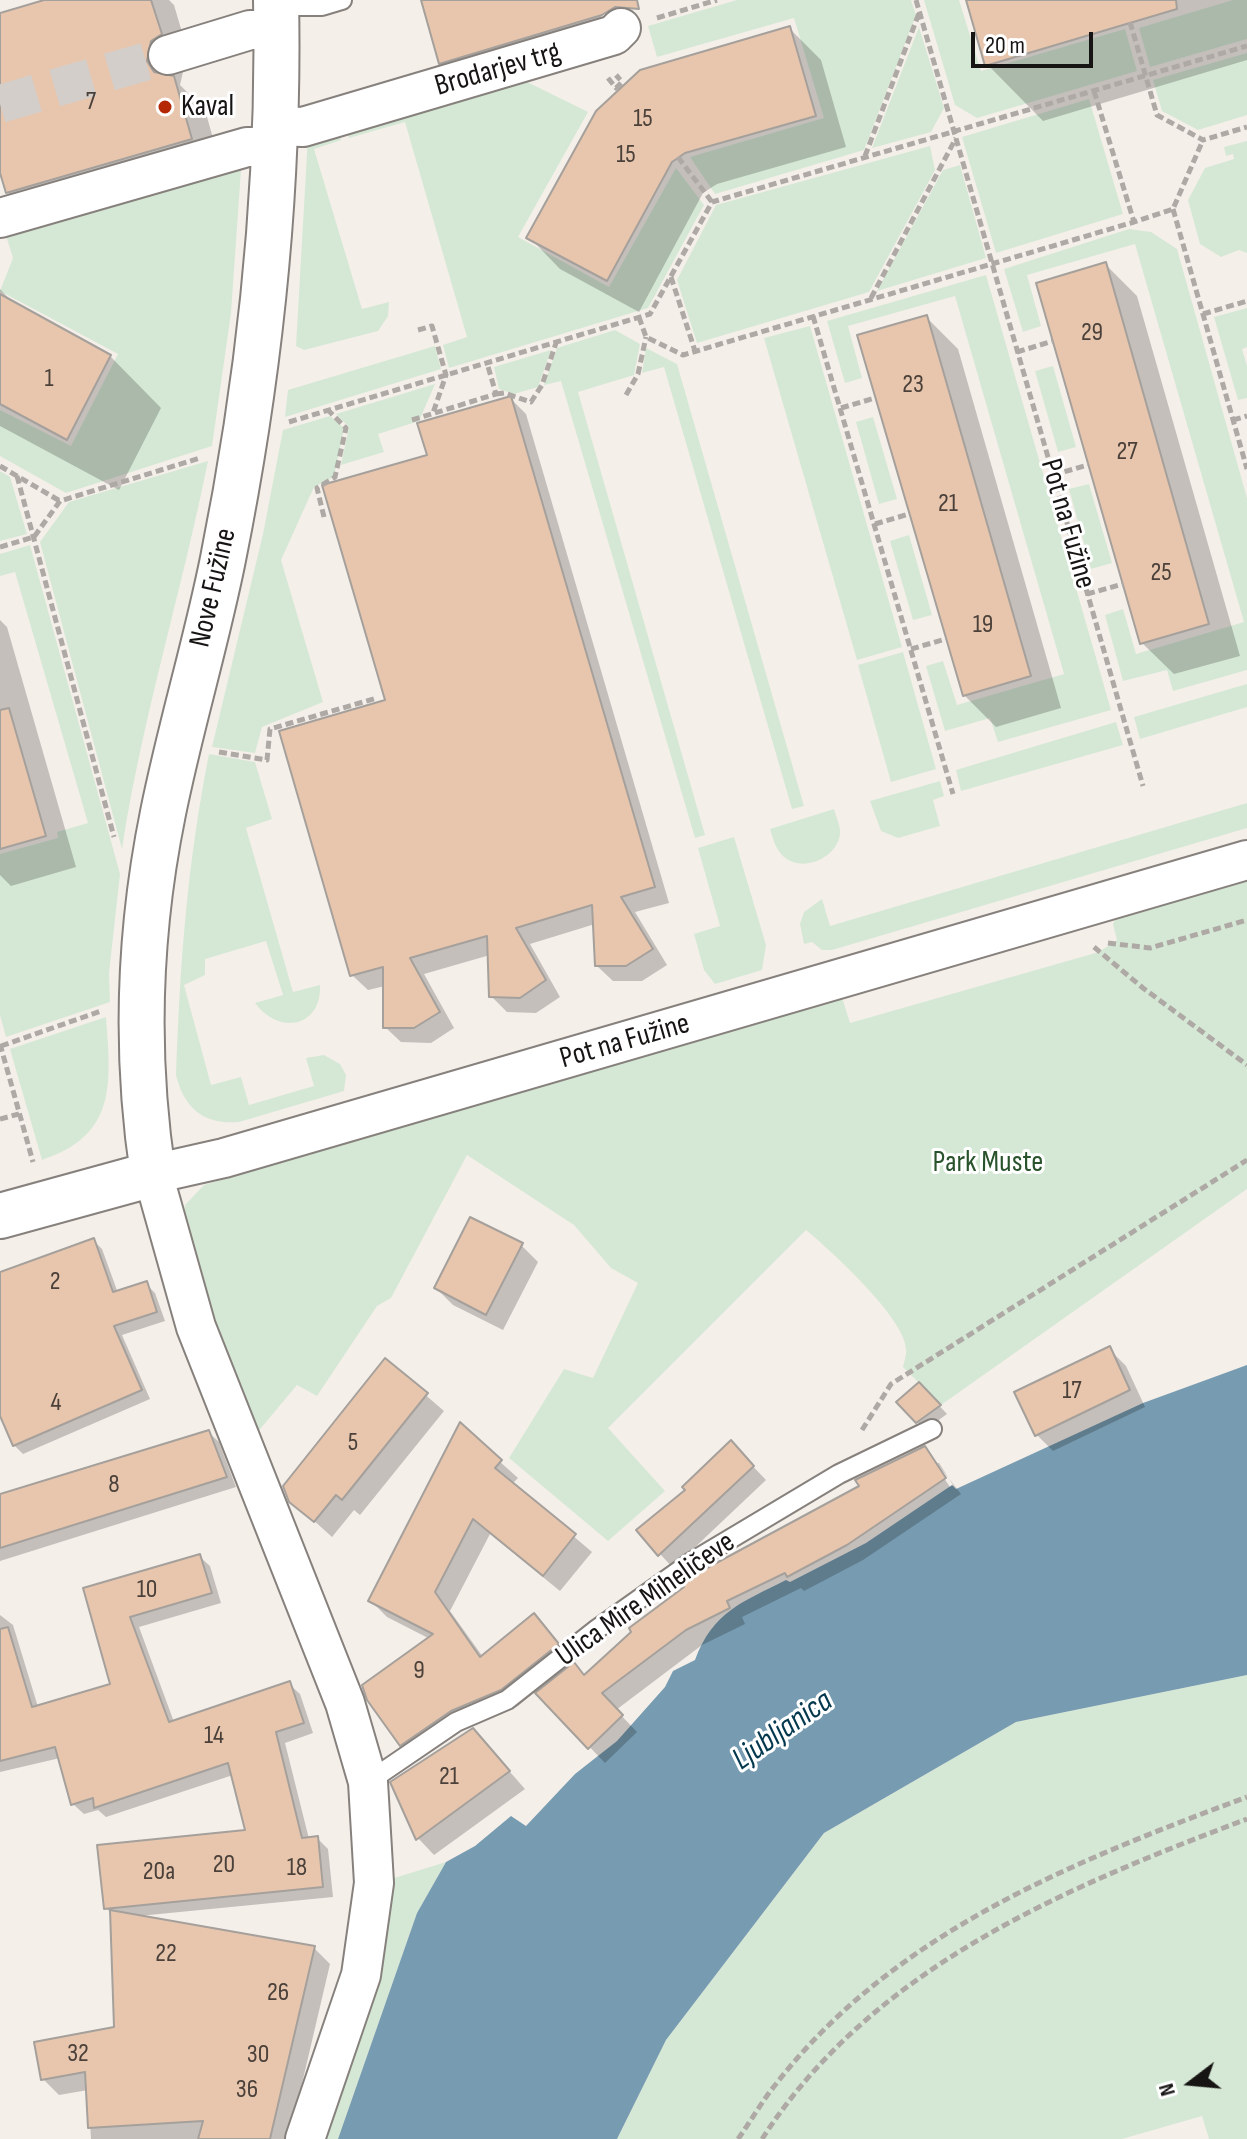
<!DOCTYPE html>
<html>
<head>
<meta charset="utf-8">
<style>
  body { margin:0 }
  #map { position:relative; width:1247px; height:2139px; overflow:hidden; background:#f5efea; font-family:"Sofia Sans Condensed",sans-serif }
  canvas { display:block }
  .north { position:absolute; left:1151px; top:2043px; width:80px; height:80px; -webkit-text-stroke:6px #fff; paint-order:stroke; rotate:254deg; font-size:22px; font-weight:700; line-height:32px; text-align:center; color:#171513 }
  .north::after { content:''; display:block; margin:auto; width:28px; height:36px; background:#171513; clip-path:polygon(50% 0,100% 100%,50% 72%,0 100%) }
  .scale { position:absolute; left:971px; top:32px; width:122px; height:36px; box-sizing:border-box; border:4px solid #171513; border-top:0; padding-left:10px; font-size:24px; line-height:28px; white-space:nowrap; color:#171513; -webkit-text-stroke:6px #fff; paint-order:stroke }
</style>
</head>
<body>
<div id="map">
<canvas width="1247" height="2139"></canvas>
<div class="north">N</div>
<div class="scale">20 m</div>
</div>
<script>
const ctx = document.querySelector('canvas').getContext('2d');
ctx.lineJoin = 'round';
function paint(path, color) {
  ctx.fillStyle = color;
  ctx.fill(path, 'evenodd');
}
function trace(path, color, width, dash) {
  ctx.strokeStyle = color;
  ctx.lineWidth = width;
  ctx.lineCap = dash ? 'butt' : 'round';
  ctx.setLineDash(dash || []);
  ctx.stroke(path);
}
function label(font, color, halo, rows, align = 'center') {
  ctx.font = font + ' "Sofia Sans Condensed",sans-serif';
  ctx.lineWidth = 6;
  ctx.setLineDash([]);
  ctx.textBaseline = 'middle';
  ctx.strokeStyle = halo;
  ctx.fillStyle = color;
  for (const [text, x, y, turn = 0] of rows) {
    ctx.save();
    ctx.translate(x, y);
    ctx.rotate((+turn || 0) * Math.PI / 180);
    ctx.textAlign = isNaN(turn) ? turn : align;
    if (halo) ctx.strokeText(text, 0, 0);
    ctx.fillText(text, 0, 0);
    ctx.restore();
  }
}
paint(new Path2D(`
  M737 0H911L916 15 864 150 715 194 690 157 824 118 794 18 657 57 648 26Z
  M924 0H959L981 71 1125 29 1137 71 977 118 955 105Z
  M1233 0H1247V39L1150 67 1139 28Z
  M919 27 944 108 931 132 872 148Z
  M1247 53V115L1198 130 1162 111 1153 80Z
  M513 75 588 112 518 237 609 287 676 168 704 205 648 308 449 368 443 345 467 337 405 122 349 138 345 124Z
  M1089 99 1123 214 996 253 962 137Z
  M337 126 341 140 314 149 362 309 389 302 388 316 378 331 304 350 296 346 308 136Z
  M1247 141V253L1239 250 1221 257 1200 244 1188 200 1205 168 1234 159 1233 154 1226 156 1224 147Z
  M930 146 935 170 869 292 697 343 677 280 716 205Z
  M227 161 241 170 231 313 212 446 66 493 0 456V410L71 446 118 354 0 291 13 258 3 226Z
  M960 165 986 258 877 291 943 170Z
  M1129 229 1151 232 1177 249 1247 498V670L1173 691 1167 670 1123 681 1105 615 1123 609 1136 654 1244 622 1135 244 1027 275 1041 326 1023 332 1004 269Z
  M986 275 1111 710 998 742 990 718 945 731 926 666 943 661 957 705 1064 674 955 296 848 326 862 378 845 383 827 321Z
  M1247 308V347L1242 349 1247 366V398L1238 400 1214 317Z
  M810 326 902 647 857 660 764 338Z
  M615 330 640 344 634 375 578 392 705 835 695 838 561 381 544 385 557 348Z
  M435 346 441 369 285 417 288 390Z
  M646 348 677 364 804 806 792 809 664 367 642 373Z
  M551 350 538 387 514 394 499 389 494 367Z
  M1053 366 1076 447 1058 452 1035 371Z
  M435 384 419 421 378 434 384 452 341 465 349 427 336 414Z
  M330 416 344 428 334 477 314 487 281 560 323 702 262 727 255 753 212 747 263 534 283 430Z
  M873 417 897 499 879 504 856 422Z
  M208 461C182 591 142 718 122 849L40 542 69 502Z
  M0 471 10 477 27 534 0 541Z
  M1089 484 1112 563 1091 569 1069 489Z
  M909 535 932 615 913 620 890 541Z
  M30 545 120 874 109 973 110 1002 6 1037 0 1015V854L58 838 57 832 88 823 15 572 0 576V554Z
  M903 652 936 769 891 782 858 665Z
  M1247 684V707L1140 739 1134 717Z
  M1116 722 1123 745 961 791 956 770Z
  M209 754 255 762 272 819 246 828 293 992 320 985C322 1027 279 1036 255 1003L283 995 266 941 205 959V975L184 985 211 1085 241 1077 249 1105 314 1086 306 1058 324 1055 340 1064 346 1075 344 1091 239 1122C205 1125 184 1109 176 1075 180 963 187 865 209 754Z
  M940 781 944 796 933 800 940 826 898 838 881 831 870 801Z
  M1247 803V828L832 950H822L812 942 804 944 800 924 804 912 822 899 830 926Z
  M834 809C836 817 841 827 840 834 837 858 803 873 784 857 776 850 773 839 770 829Z
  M734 837 766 945 762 970 715 984 704 970 694 934 720 926 698 848Z
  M1247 880V1189L941 1405 903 1367C904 1362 907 1354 906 1349 905 1318 830 1250 806 1230L608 1428 665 1491 608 1541 509 1458 564 1369 593 1378 638 1283 611 1268 574 1225 467 1155 391 1298 377 1306 317 1396 297 1385 256 1434C239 1389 178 1245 185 1205L204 1185 842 997 850 1023 1099 952 1117 940 1113 924 1116 918Z
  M106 1017C111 1084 117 1135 42 1160L10 1049Z
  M1247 1675V2139H1209L1202 2116 1122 2139H617L666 2040 824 1833 1016 1722Z
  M446 1862 417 1913 338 2139H321L391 1879Z`), '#d5e8d5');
paint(new Path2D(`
  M1247 1365V1675L1016 1722 824 1833 666 2040 617 2139H338L417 1913 446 1862 475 1846 511 1816 526 1826 575 1774 617 1741 665 1687 673 1671 695 1660C713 1611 743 1602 786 1580L790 1582 866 1543 952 1485 956 1489 1143 1403Z`), '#779bb0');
paint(new Path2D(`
  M52 0H169L174 5 192 66 183 72 180 85 205 110 222 170 39 224 7 192 0 167V15Z
  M422 0H596L612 53 472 95 441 63Z
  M968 0H1247V60L1043 121 987 64Z
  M790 29 821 60 846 147 717 184 703 193 639 312 560 269 529 237Z
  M1106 265 1137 296 1240 656 1174 674 1142 643Z
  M0 289 16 306 110 356 161 408 119 490 0 426Z
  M926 317 958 349 1061 708 996 727 964 695Z
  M510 398 526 414 669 903 635 912 667 965 642 981H613L597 966 595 924 530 944 560 997 536 1013 507 1012 491 996 490 955 424 974 454 1028 431 1043 401 1042 385 1027V986L368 990 352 975 387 701 430 456Z
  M0 620 7 627 76 867 11 886 0 875Z
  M93 1240 102 1249 118 1293 146 1284 155 1293 165 1321 122 1335 150 1399 23 1454 14 1445 0 1411V1274Z
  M521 1245 538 1262 503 1330 453 1305 436 1288Z
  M1109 1349 1126 1366 1145 1407 1053 1451 1036 1434Z
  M386 1361 444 1411 360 1515 354 1510 332 1537 291 1500Z
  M919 1384 947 1414 925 1430 899 1402Z
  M460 1426 518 1478 512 1484 592 1552 560 1591 490 1534 450 1611 483 1657 534 1616 585 1676 862 1487 925 1448 961 1494 863 1560 804 1591 801 1588 742 1617 745 1624 702 1645 616 1710 637 1732 605 1763 536 1691 518 1706 468 1727 418 1761 401 1745 430 1639 387 1617 370 1600ZM934 1463H939L953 1485 950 1487Z
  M208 1432 219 1442 236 1487 0 1561V1496Z
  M744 1457 766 1480 673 1568 639 1531Z
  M199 1556 210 1566 221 1603 139 1627 174 1722 289 1684 300 1694 313 1733 285 1743 309 1839 317 1838 328 1849 333 1897 139 1916 314 1948 330 1964 289 2139H91L88 2090 59 2095 43 2079 116 2029 112 1914 106 1908 247 1832 233 1775 106 1817 98 1810 84 1814 73 1804 60 1758 0 1772V1615L13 1625 38 1707 113 1685 85 1589Z
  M473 1730 525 1789 434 1855 418 1838Z`), '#0003');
const building = new Path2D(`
  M44 0H151L162 34 151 41 147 61 154 72 174 76 192 139 6 193 0 173V13Z
  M421 0H637L639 9 615 7 602 15 439 64Z
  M966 0H1176L1177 9 985 66Z
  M790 26 816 116 685 153 672 162 607 281 526 238 596 111 640 70Z
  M1106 262 1209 624 1140 644 1036 283Z
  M0 294 111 355 67 440 0 404Z
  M927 315 1031 676 963 696 857 335Z
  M511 396 655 887 621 897 653 949 626 966H595L592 905 516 928 546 980 520 998 489 997 487 936 410 958 440 1012 414 1028H383V967L350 976 279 731 385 700 322 485 427 455 417 423Z
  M9 708 46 836 0 849V710Z
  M470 1217 523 1243 486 1315 434 1288Z
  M94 1238 113 1292 147 1281 157 1312 114 1326 142 1390 13 1446 0 1416V1272Z
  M1110 1346 1130 1390 1035 1436 1014 1392Z
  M385 1358 428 1393 342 1500 336 1495 314 1522 289 1502 283 1486Z
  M919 1382 941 1405 916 1423 896 1402Z
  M460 1422 502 1460 495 1468 576 1534 543 1576 473 1519 435 1592 480 1657 534 1613 559 1644 501 1690 451 1711 400 1746 367 1700 362 1685 433 1634 368 1601Z
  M209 1430 227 1477 0 1548V1494Z
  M731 1440 754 1466 658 1556 636 1530 685 1490 682 1487Z
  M925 1446 946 1478 847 1545 787 1577 785 1573 727 1601 730 1608 686 1630 602 1693 623 1715 588 1749 535 1693 574 1662 584 1675 631 1632 629 1628 684 1587 681 1584 694 1575 859 1486 855 1480Z
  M200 1554 212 1593 130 1617 169 1722 290 1681 304 1723 276 1732 302 1838 318 1836 323 1887 104 1909 97 1845 245 1830 228 1763 94 1808 93 1798 71 1805 55 1747 0 1761V1629L8 1627 32 1707 110 1684 83 1588Z
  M473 1728 510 1771 416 1840 390 1782Z
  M110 1910 315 1946 270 2139H198L203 2121 88 2128 85 2072 41 2080 34 2042 114 2027Z`);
paint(building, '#e7c6ad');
trace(building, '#a5a09b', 2);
trace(new Path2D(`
  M0 104 168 55`), '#d4ceca', 38, [38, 19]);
const lane = new Path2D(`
  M276 6H322L342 0
  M368 1782 456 1722 507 1700 597 1629 690 1563 839 1474 932 1429`);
const street = new Path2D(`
  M168 55 250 30H276
  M276 126 303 127 614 35 621 28
  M0 218 247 147H275
  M305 2139 361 1975 374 1883 368 1782 345 1703 196 1327 153 1174 224 1158 1247 860`);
const secondary = new Path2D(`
  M0 1216 153 1174C135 1055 139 931 163 813 180 728 206 644 223 559 260 375 280 189 276 0`);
trace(lane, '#87817d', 22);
trace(street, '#87817d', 42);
trace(secondary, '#87817d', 48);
trace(new Path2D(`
  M916 0 1143 786
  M657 18 717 0
  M1130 22 1157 115 1203 140 1247 127
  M608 78 616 88 622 82 616 75
  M1094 91 1134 222
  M865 156 919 13
  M678 157 712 202
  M1173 209 1247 469
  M671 277 695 351
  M871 298 956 138
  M1203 314 1247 301
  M813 316 953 794
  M639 317 646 337 683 355 1134 222 1173 209 1203 140
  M418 330 432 326 446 375 433 413
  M1017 352 1053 341
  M496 394 504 393 531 402 542 385 556 343
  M626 395 638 374 646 337
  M841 408 875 398
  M412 420 496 394 487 363
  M1233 420 1247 416
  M289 422 650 314 712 202 1247 46
  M0 466 60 501
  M1053 475 1088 465
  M17 476 114 837
  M324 517 317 488 335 477 346 428 329 411
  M875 524 909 514
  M0 547 34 537 60 501 200 458
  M1087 594 1123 584
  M911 649 946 639
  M219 752 267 760 270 729 377 698
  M1108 943 1150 948 1247 920
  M1094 947 1143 988 1247 1065
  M0 1044 33 1162
  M1 1046 101 1011
  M0 1119 19 1114
  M862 1430 891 1384 1247 1160
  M738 2139C751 2121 762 2101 776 2084 893 1933 1074 1861 1247 1797
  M762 2139C872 1968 1064 1888 1247 1819`), '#aea9a5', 5, [8, 4]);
trace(lane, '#fff', 18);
trace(street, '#fff', 38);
trace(secondary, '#fff', 44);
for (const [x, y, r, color] of [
  [165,107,8,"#b42805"]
]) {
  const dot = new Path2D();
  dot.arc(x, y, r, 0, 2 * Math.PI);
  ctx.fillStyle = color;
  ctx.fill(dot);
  trace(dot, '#fff', 3);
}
label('26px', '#4b413a', null, [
  ["7",91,102],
  ["15",643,119],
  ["15",626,155],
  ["29",1092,333],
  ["1",49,379],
  ["23",913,385],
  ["27",1127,452],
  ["21",948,504],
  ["25",1161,573],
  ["19",983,625],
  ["2",55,1282],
  ["17",1072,1391],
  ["4",56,1403],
  ["5",353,1443],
  ["8",114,1485],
  ["10",147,1590],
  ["9",419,1671],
  ["14",214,1736],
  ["21",449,1777],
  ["20",224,1865],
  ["18",297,1868],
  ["20a",159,1872],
  ["22",166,1954],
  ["26",278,1993],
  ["32",78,2054],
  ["30",258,2055],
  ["36",247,2090]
]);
label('30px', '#171513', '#fff', [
  ["Brodarjev trg",498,70,-16],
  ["Pot na Fužine",1067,524,74],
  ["Nove Fužine",214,588,-77],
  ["Pot na Fužine",625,1042,-16],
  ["Ulica Mire Miheličeve",646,1600,-35]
]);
label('30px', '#171513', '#fff', [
  ["Kaval",181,107]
], 'left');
label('30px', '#29532c', '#fff', [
  ["Park Muste",988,1163]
]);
label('italic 32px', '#02374d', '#fff', [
  ["Ljubljanica",783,1731,-35]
]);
</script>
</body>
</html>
